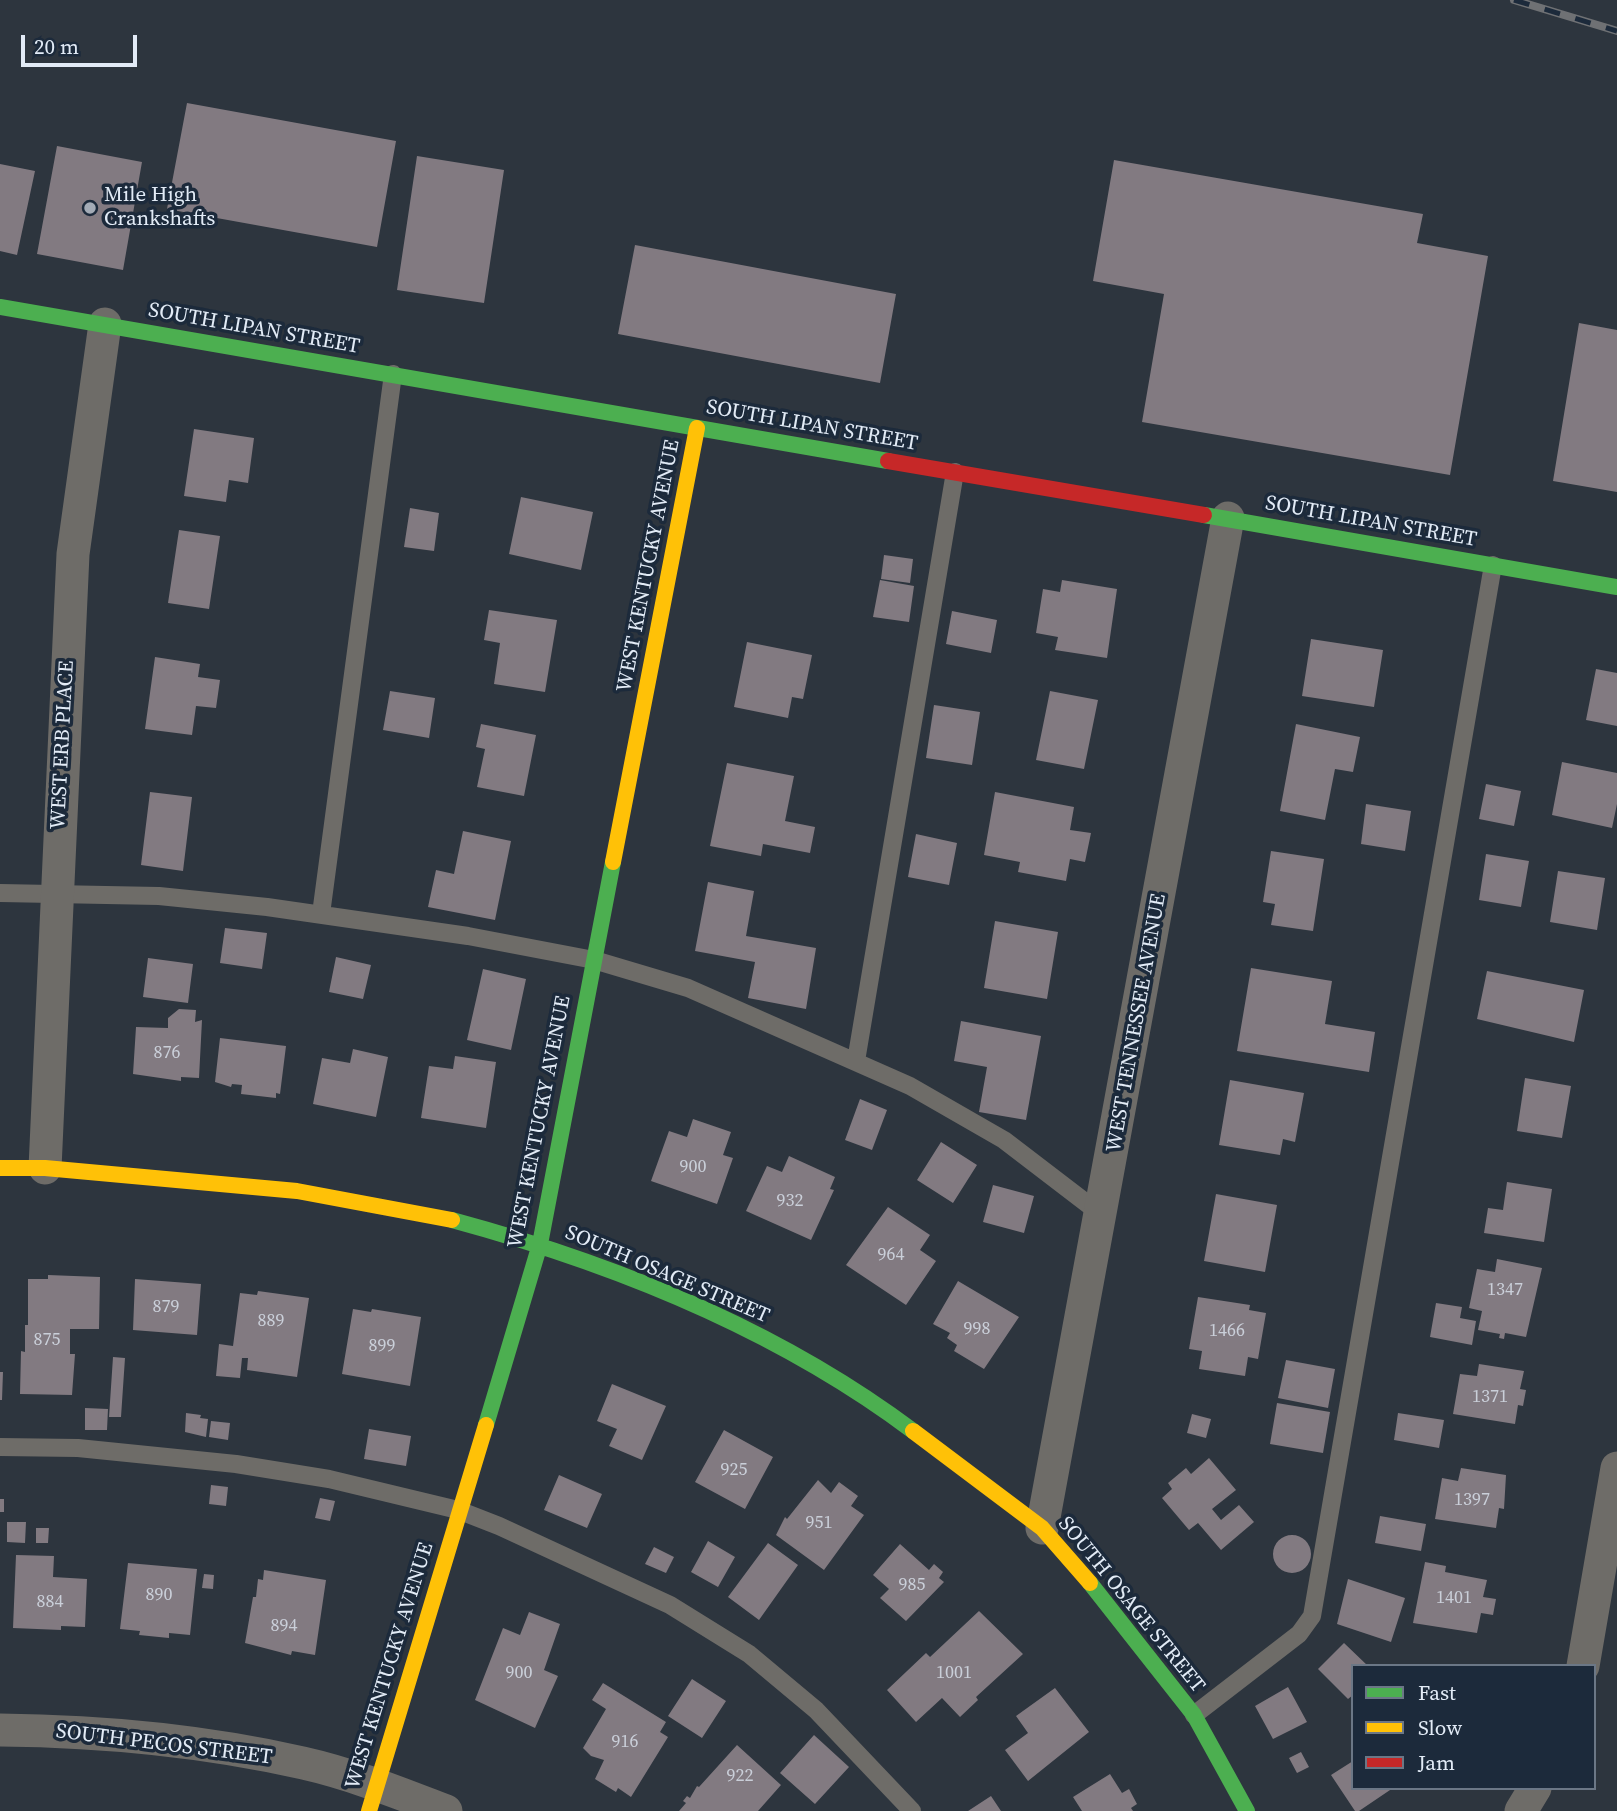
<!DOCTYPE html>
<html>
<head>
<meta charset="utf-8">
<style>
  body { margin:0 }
  #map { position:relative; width:1617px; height:1811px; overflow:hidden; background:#2d353e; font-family:"Source Serif 4",serif }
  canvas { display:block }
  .legend { position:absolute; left:1351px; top:1664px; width:245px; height:126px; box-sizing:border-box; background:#1c2a3b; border:2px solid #6b7786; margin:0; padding:9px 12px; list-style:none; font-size:21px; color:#e2ebf6 }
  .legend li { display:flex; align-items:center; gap:14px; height:35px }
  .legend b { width:35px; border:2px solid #6b7786 }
  .scale { position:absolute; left:21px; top:35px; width:116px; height:32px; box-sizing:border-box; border:4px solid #e2ebf6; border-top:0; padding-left:9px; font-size:21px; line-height:24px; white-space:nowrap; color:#e2ebf6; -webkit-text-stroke:5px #1c2a3b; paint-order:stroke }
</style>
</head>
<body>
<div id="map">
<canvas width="1617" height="1811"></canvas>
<ul class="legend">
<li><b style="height:9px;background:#4caf50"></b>Fast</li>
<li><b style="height:9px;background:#ffc107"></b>Slow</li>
<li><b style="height:9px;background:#c62828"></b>Jam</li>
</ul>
<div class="scale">20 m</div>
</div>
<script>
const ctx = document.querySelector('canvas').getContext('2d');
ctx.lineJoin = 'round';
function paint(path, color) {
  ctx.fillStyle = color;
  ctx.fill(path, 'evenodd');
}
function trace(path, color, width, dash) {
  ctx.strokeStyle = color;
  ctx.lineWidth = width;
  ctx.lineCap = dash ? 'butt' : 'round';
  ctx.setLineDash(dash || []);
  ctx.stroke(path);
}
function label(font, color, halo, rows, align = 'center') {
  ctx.font = font + ' "Source Serif 4",serif';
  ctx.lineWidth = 7;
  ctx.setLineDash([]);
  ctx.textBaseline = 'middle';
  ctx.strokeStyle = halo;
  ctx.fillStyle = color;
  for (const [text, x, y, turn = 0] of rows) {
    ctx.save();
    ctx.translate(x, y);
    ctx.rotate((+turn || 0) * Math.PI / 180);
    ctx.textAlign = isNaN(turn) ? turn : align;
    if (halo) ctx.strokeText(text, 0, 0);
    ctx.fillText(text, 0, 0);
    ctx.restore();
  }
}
paint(new Path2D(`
  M187 103 396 141 377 247 167 209Z
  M57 146 142 162 123 270 37 254Z
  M417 156 504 170 484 303 397 290Z
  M1114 160 1423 214 1417 243 1488 256 1450 475 1142 422 1164 294 1093 281Z
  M0 164 35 171 17 255 0 251Z
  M635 245 896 294 880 383 618 334Z
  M1579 323 1617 330V492L1553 481Z
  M194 429 254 438 248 483 229 480 226 502 184 496Z
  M521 497 593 512 581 570 509 554Z
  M410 508 439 513 434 551 404 547Z
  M179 530 220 536 209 609 168 603Z
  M884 555 913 559 910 583 881 579Z
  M880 580 914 586 909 622 873 617Z
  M1062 580 1117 589 1107 658 1055 650 1058 637 1036 633 1043 589 1060 592Z
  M489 610 557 620 545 692 494 684 500 643 484 640Z
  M952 611 997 620 991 653 946 644Z
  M1311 639 1383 650 1374 707 1302 696Z
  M747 642 812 655 803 699 792 697 788 718 734 707Z
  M155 657 200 664 198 677 220 680 216 708 196 706 192 735 145 729Z
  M1596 669 1617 673V726L1586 720Z
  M390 691 435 698 429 738 383 730Z
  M1050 691 1098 700 1084 769 1036 760Z
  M934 705 980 712 972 765 926 758Z
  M481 724 536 735 524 796 477 787 485 749 476 747Z
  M1296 724 1360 737 1353 772 1335 769 1325 820 1280 811Z
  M1562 762 1617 773V804L1612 828 1552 815Z
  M727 763 794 776 785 821 815 827 810 853 763 844 761 856 710 846Z
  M1486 784 1521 791 1514 826 1479 819Z
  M150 792 192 797 183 871 141 865Z
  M995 792 1074 807 1070 830 1091 833 1085 862 1070 859 1066 881 1018 872 1020 862 984 855Z
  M1366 804 1411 811 1405 851 1361 844Z
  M463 831 511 841 495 920 428 907 436 870 454 874Z
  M916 834 957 843 949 885 908 877Z
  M1271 851 1324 859 1313 931 1271 925 1275 904 1263 902Z
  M1486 854 1529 861 1521 907 1479 900Z
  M1558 871 1605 878 1597 930 1550 922Z
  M708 882 754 891 746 936 816 948 806 1009 748 998 755 962 695 951Z
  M995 921 1058 932 1047 999 984 988Z
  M225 928 267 933 262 969 220 963Z
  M336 957 371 965 363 999 329 992Z
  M148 958 193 964 188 1003 143 997Z
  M1251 968 1332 981 1325 1024 1375 1032 1369 1072 1237 1051Z
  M483 969 526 979 511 1050 467 1040Z
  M1487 971 1584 990 1574 1042 1477 1019Z
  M179 1009 196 1010 195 1022 202 1020 199 1078 181 1077V1081L133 1074 136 1027 168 1028V1018Z
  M961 1021 1041 1036 1026 1120 979 1112 987 1067 954 1061Z
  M220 1038 286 1046 280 1094 276 1093V1098L241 1094 242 1085 232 1084 231 1087 215 1082Z
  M353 1049 388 1057 376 1117 313 1104 322 1058 350 1063Z
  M455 1056 496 1062 486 1128 421 1118 429 1066 453 1069Z
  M1525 1078 1571 1086 1562 1138 1517 1131Z
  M1230 1080 1304 1093 1295 1142 1283 1139 1280 1155 1219 1145Z
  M860 1099 887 1110 872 1150 845 1140Z
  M693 1119 731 1132 723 1155 733 1158 717 1204 651 1181 669 1131 687 1137Z
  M941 1142 977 1165 953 1203 917 1180Z
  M789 1156 835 1177 830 1189 834 1190 811 1240 746 1211 767 1166 782 1172Z
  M1507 1182 1552 1189 1544 1242 1484 1233 1488 1208 1503 1210Z
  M993 1185 1034 1196 1024 1233 983 1222Z
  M1216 1194 1277 1205 1265 1272 1204 1261Z
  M888 1207 930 1235 920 1250 936 1261 906 1305 846 1265Z
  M1497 1259 1542 1268 1526 1337 1505 1333 1504 1339 1499 1338 1500 1334 1478 1330 1482 1311 1469 1308 1477 1269 1495 1272Z
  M48 1275 100 1277 99 1329H70V1354H75L72 1395 20 1394 21 1351 25 1352V1325H28V1279H48Z
  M135 1279 201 1284 197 1335 133 1330Z
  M958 1281 1019 1317 984 1369 954 1351 957 1345 947 1338 950 1333 933 1324Z
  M258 1291 309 1298 297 1377 247 1370 248 1358H242L240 1378 216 1376 219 1344 233 1346 240 1293 257 1295Z
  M1198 1297 1250 1305 1249 1310 1266 1313 1258 1359 1248 1357 1245 1376 1199 1369 1202 1351 1189 1349Z
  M1436 1303 1462 1307 1460 1318 1476 1321 1472 1345 1430 1337Z
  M353 1309 371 1312 372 1309 421 1317 410 1386 342 1374Z
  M113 1357 125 1358 121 1417H109Z
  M1286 1360 1335 1369 1328 1408 1278 1398Z
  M1479 1364 1524 1371 1520 1389 1526 1390 1523 1406 1518 1405 1515 1424 1453 1414 1460 1374 1477 1376Z
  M0 1372H3L2 1400H0Z
  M612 1384 666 1406 642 1460 609 1446 617 1429 597 1421Z
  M1277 1403 1330 1412 1323 1453 1270 1444Z
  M85 1408 108 1409 107 1430H85Z
  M186 1413 201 1415 200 1418 208 1419 206 1437 185 1432Z
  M1398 1413 1444 1420 1439 1448 1394 1440Z
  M1192 1414 1211 1419 1206 1438 1187 1433Z
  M211 1421 230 1423 228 1440 209 1437Z
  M369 1429 411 1436 406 1466 364 1459Z
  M724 1430 773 1457 745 1509 695 1482Z
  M1209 1458 1236 1490 1212 1509 1221 1520 1239 1505 1254 1522 1221 1550 1198 1523 1189 1530 1162 1498 1172 1489 1168 1483 1186 1468 1191 1474Z
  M1461 1468 1506 1475 1504 1509 1499 1508 1496 1528 1435 1519 1442 1478 1458 1481Z
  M559 1475 602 1494 587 1528 544 1510Z
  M818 1480 831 1493 839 1482 858 1496 851 1506 864 1515 824 1570 776 1535 785 1517 787 1519Z
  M211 1485 228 1487 226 1506 209 1504Z
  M320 1498 335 1501 330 1521 315 1518Z
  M0 1499H4V1512H0Z
  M1380 1516 1426 1524 1421 1551 1375 1543Z
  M7 1522H26L25 1543 7 1542Z
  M36 1528H49L48 1543H36Z
  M1273 1554a19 19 0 1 1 38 0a19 19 0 1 1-38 0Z
  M708 1541 735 1557 718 1587 691 1572Z
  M768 1543 798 1565 759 1620 728 1597Z
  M900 1544 929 1570 934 1564 943 1572 939 1578 944 1582 906 1621 880 1598 889 1589 873 1575Z
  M654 1547 674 1557 666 1573 645 1564Z
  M16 1555 54 1556 53 1577 87 1579 85 1627 61 1626V1630L13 1628Z
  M1425 1562 1446 1566 1445 1572 1487 1580 1483 1597 1496 1599 1493 1615 1481 1613 1477 1633 1413 1623Z
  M128 1563 197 1569 190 1635 169 1633V1638L139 1635 140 1631 120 1629Z
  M264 1570 326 1580 315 1655 292 1651 291 1655 245 1643 253 1597H256L258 1579 263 1580Z
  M204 1574 214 1575 213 1589 202 1588Z
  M1348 1579 1405 1598 1391 1642 1337 1624Z
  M979 1611 1023 1654 976 1697 978 1700 960 1717 942 1698 916 1722 887 1690 926 1653 930 1657Z
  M529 1612 560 1624 544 1670 558 1676 535 1728 475 1700 503 1628 520 1635Z
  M1344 1643 1368 1666H1353V1695L1348 1699 1318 1669Z
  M692 1679 726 1701 702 1738 668 1716Z
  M603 1683 666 1722 660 1732 668 1737 631 1797 618 1788 616 1792 595 1779 604 1760 591 1756 583 1748 606 1709 592 1700Z
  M1288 1687 1307 1722 1273 1739 1255 1706Z
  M1055 1688 1089 1732 1028 1781 1005 1750 1028 1733 1016 1716Z
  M814 1735 849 1767 815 1804 780 1773Z
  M737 1745 781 1785 758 1811H679L686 1803 683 1801 687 1796 690 1798 697 1786 699 1787Z
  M1301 1752 1309 1767 1297 1773 1289 1758Z
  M1353 1761V1788H1393L1359 1811H1355L1331 1775Z
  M1110 1774 1122 1793 1129 1789 1137 1804 1131 1808 1133 1811H1082L1073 1797Z
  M991 1796 1001 1811H968Z`), '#827a81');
trace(new Path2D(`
  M0 893 159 896 267 907 468 936 594 960 688 988 910 1086 1004 1140 1102 1215
  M321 914 393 374
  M856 1061 955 472
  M0 1447 78 1448 236 1464 329 1479 458 1510 499 1526 670 1605 749 1654 816 1710 912 1811
  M1194 1715 1299 1634 1312 1616 1493 565`), '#6e6c68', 18);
trace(new Path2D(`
  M45 1168 73 554 105 324
  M1042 1528 1228 518
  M1583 1666 1617 1468
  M0 1730C100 1731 206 1741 303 1763 352 1774 399 1793 446 1811
  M1521 1811 1535 1788`), '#6e6c68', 33);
trace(new Path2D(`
  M0 307 888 461
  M1204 515 1617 587
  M452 1220C615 1264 777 1329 913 1431
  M486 1425 540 1244 613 862
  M1090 1583 1194 1715 1247 1811`), '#4caf50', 16);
trace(new Path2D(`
  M613 862 697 428
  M0 1168H45L297 1191 452 1220
  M913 1431 1042 1528 1090 1583
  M369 1811 486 1425`), '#ffc107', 16);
trace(new Path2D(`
  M888 461 1204 515`), '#c62828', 16);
const rail = new Path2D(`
  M1514 0 1617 31`);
trace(rail, '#6f7174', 8);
trace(rail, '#1c2a3b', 5, [16]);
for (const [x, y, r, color] of [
  [90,208,7,"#a3abb6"]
]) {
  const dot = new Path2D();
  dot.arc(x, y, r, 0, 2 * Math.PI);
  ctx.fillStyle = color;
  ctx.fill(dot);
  trace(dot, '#1c2a3b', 2.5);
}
label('18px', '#cacfd9', null, [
  ["876",167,1053],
  ["900",693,1167],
  ["932",790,1201],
  ["964",891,1255],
  ["1347",1505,1290],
  ["879",166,1307],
  ["889",271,1321],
  ["998",977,1329],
  ["1466",1227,1331],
  ["875",47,1340],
  ["899",382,1346],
  ["1371",1490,1397],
  ["925",734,1470],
  ["1397",1472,1500],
  ["951",819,1523],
  ["985",912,1585],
  ["890",159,1595],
  ["1401",1454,1598],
  ["884",50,1602],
  ["894",284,1626],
  ["900",519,1673],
  ["1001",954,1673],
  ["916",625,1742],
  ["922",740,1776]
]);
label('21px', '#e2ebf6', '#1c2a3b', [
  ["Mile High",104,196],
  ["Crankshafts",104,220]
], 'left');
label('21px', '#e2ebf6', '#1c2a3b', [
  ["SOUTH LIPAN STREET",254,329,10],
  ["SOUTH LIPAN STREET",812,426,10],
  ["SOUTH LIPAN STREET",1371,522,10],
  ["WEST KENTUCKY AVENUE",649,566,-79],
  ["WEST ERB PLACE",63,745,-87],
  ["WEST TENNESSEE AVENUE",1137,1023,-80],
  ["WEST KENTUCKY AVENUE",540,1122,-79],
  ["SOUTH OSAGE STREET",667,1275,23],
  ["SOUTH OSAGE STREET",1131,1605,51],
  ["WEST KENTUCKY AVENUE",390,1666,-73],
  ["SOUTH PECOS STREET",164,1745,7]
]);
</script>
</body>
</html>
